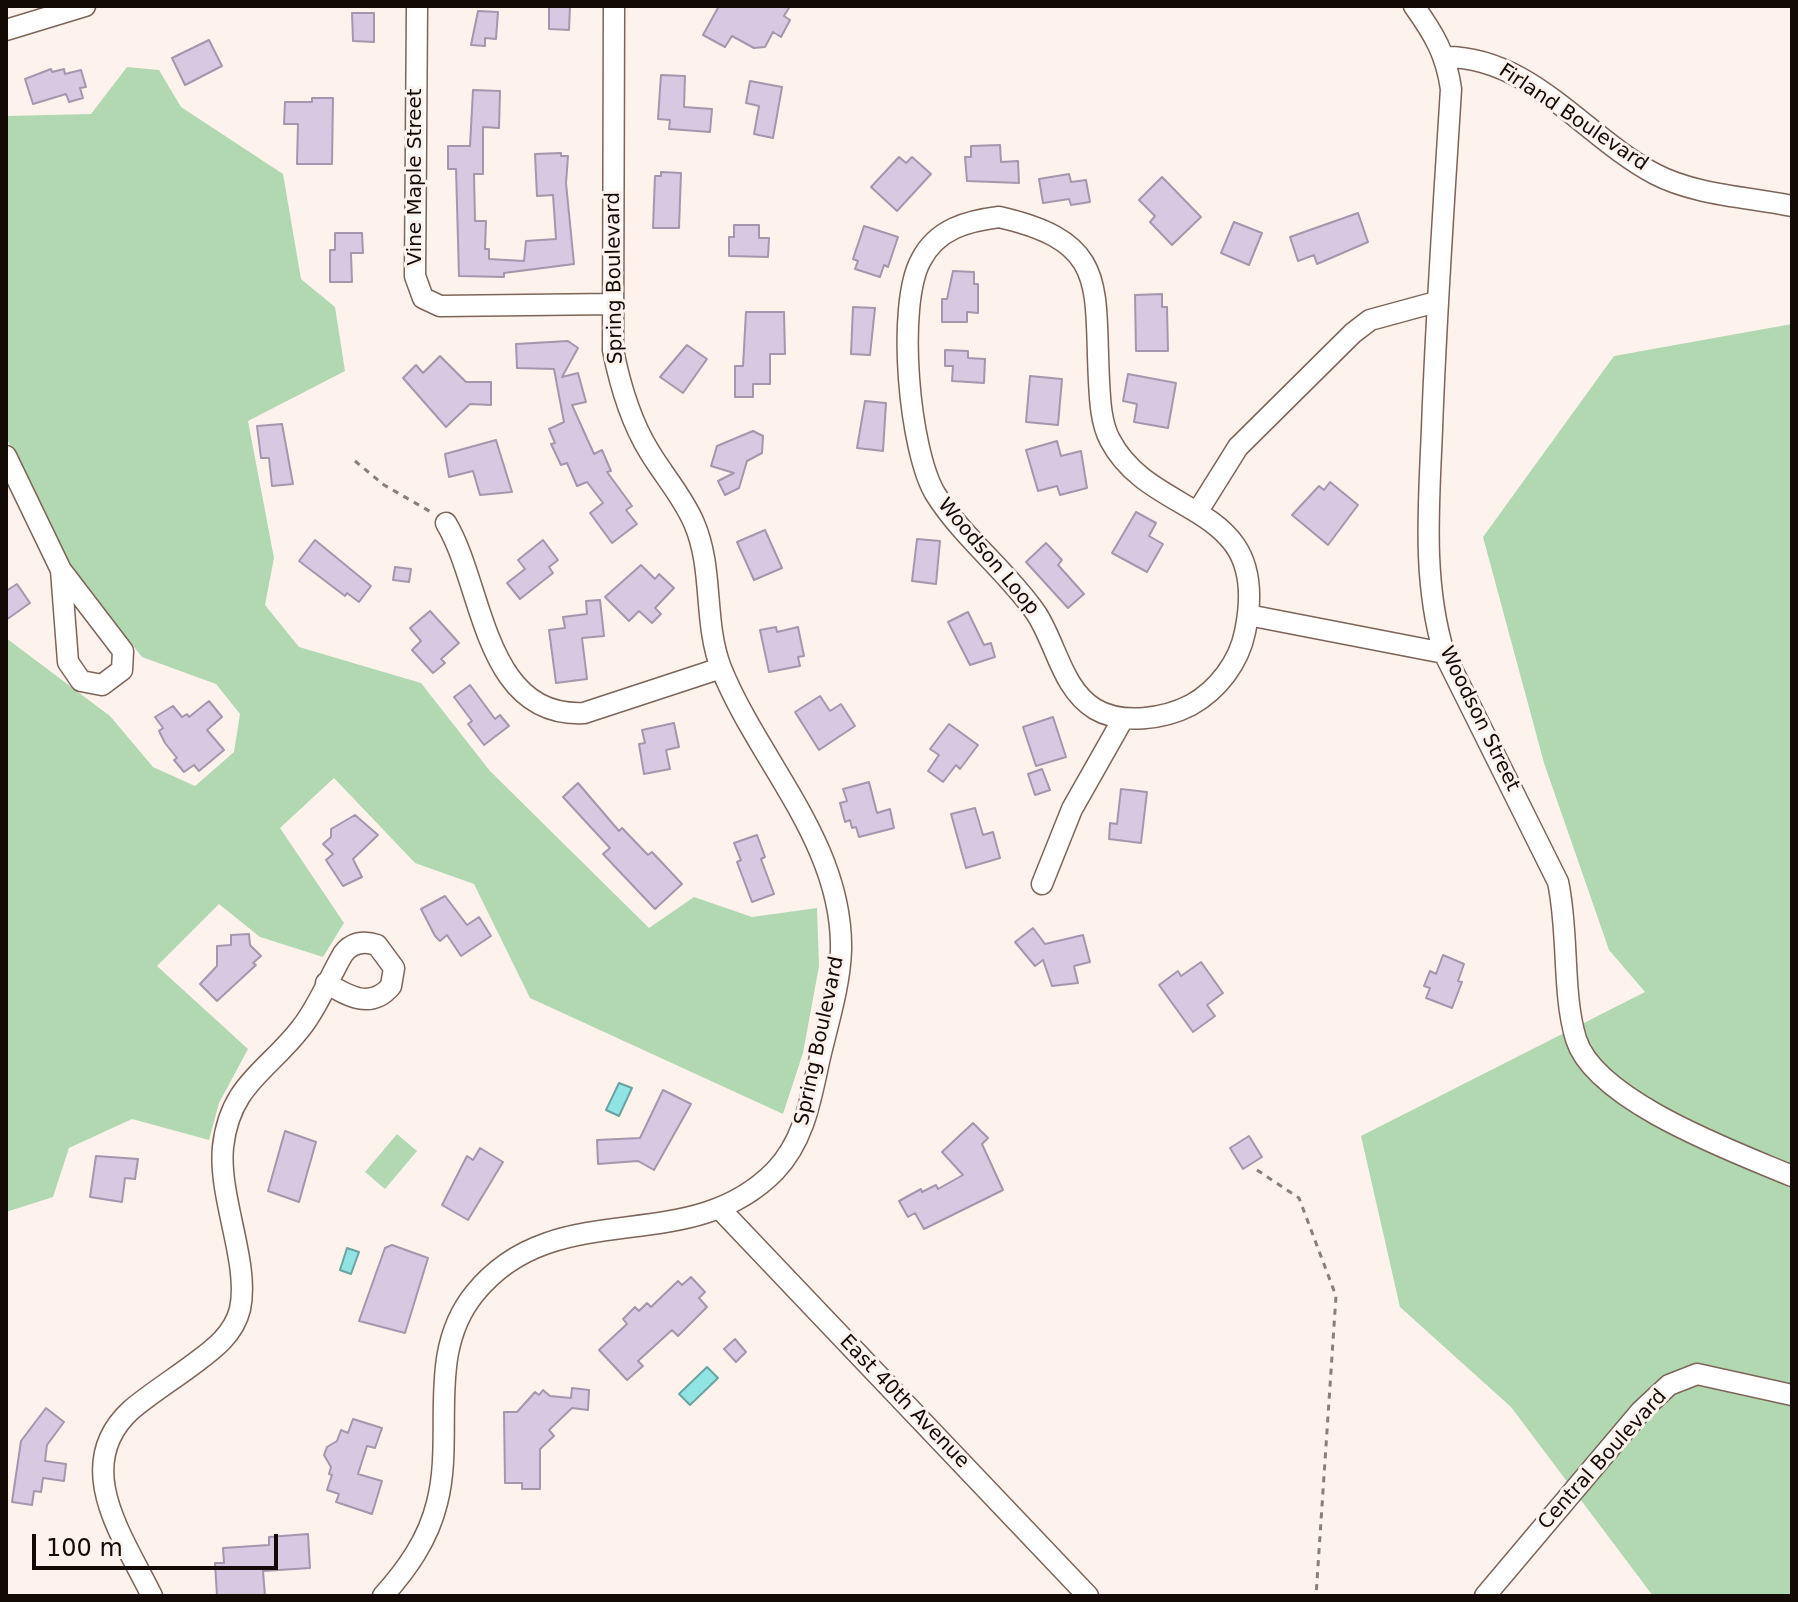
<!DOCTYPE html>
<html>
<head>
<meta charset="utf-8">
<style>
  body { margin:0 }
  #map { position:relative; width:1798px; height:1602px; overflow:hidden; background:#fef2ec; font-family:"DejaVu Sans",sans-serif }
  canvas { display:block }
  .frame { position:absolute; inset:0; border:8px solid #130a05; pointer-events:none }
  .scale { position:absolute; left:32px; top:1534px; width:246px; height:36px; box-sizing:border-box; border:4px solid #130a05; border-top:0; padding-left:10px; font-size:24px; line-height:28px; white-space:nowrap; color:#130a05; -webkit-text-stroke:6px #fef2ec; paint-order:stroke }
</style>
</head>
<body>
<div id="map">
<canvas width="1798" height="1602"></canvas>
<div class="frame"></div>
<div class="scale">100 m</div>
</div>
<script>
const ctx = document.querySelector('canvas').getContext('2d');
ctx.lineJoin = 'round';
function paint(path, color) {
  ctx.fillStyle = color;
  ctx.fill(path, 'evenodd');
}
function trace(path, color, width, dash) {
  ctx.strokeStyle = color;
  ctx.lineWidth = width;
  ctx.lineCap = dash ? 'butt' : 'round';
  ctx.setLineDash(dash || []);
  ctx.stroke(path);
}
function label(font, color, halo, rows, align = 'center') {
  ctx.font = font + ' "DejaVu Sans",sans-serif';
  ctx.lineWidth = 6;
  ctx.setLineDash([]);
  ctx.textBaseline = 'middle';
  ctx.strokeStyle = halo;
  ctx.fillStyle = color;
  for (const [text, x, y, turn = 0] of rows) {
    ctx.save();
    ctx.translate(x, y);
    ctx.rotate((+turn || 0) * Math.PI / 180);
    ctx.textAlign = isNaN(turn) ? turn : align;
    if (halo) ctx.strokeText(text, 0, 0);
    ctx.fillText(text, 0, 0);
    ctx.restore();
  }
}
paint(new Path2D(`
  M127 67 159 70 181 107 283 174 301 279 335 307 345 371 248 421 274 558 265 605 299 647 421 683 490 771 649 928 694 897 752 917 817 908 819 966 803 1053 783 1114 530 998 474 884 415 863 334 778 280 828 344 923 323 957 260 937 219 904 157 966 248 1049 219 1103 209 1140 132 1119 69 1148 53 1197 6 1212V638L110 716 153 767 195 786 234 752 240 714 216 684 142 657 68 564 6 437V116L91 114Z
  M1792 324V1596H1653L1511 1407 1400 1307 1361 1136 1645 992 1609 950 1544 763 1483 537 1614 356Z
  M397 1134 417 1151 385 1189 365 1172Z`), '#b1d8b1');
const water = new Path2D(`
  M619 1083 632 1088 619 1116 606 1110Z
  M347 1248 359 1252 351 1274 340 1270Z
  M707 1367 718 1378 690 1405 679 1394Z`);
paint(water, '#90e4e4');
trace(water, '#6aa3a1', 2);
const building = new Path2D(`
  M549 6H570L569 30 549 29Z
  M719 6H790L784 16 790 20 781 37 773 32 765 47 754 48 732 36 725 47 703 35Z
  M478 11 498 12 496 39 485 38V46L471 45Z
  M352 13H374V42L353 41Z
  M209 40 222 66 185 85 172 58Z
  M51 69 52 72 64 69 65 74 81 70 86 87 80 88 83 98 69 102 66 94 33 104 25 79Z
  M661 75 685 76 684 107 712 109 710 132 669 129 670 120 658 119Z
  M750 81 782 87 773 138 754 134 759 106 746 103Z
  M473 90 500 91 499 128 483 127V174H474L475 221H486L485 249H489V259L524 261 526 241 556 239 553 195 537 196 535 154 561 153V156H568L566 183 574 264 504 273V277L459 276 456 169H448V146H470Z
  M312 98H333L332 164H297L298 124H284L285 102H312Z
  M1000 145 1001 162 1018 161 1019 183 967 181 965 157H971V146Z
  M899 157 906 163 912 157 931 174 897 211 871 187Z
  M661 172 681 173 679 228H653L655 176H661Z
  M1069 174 1071 182 1086 180 1090 202 1071 205 1069 199 1043 203 1039 179Z
  M1162 177 1201 217 1172 245 1150 222 1155 216 1139 200Z
  M1358 213 1368 242 1317 264 1314 255 1298 261 1290 237Z
  M1234 222 1262 233 1249 265 1221 253Z
  M734 225H759V238H769L768 257 729 256V237H734Z
  M864 226 898 237 888 267 884 265 880 277 855 269 858 261 853 259Z
  M335 233H362L363 253H351L352 282H330V250H335Z
  M953 271 974 272V284H978V313L967 312V322H942V299H947Z
  M1162 294V307H1167L1168 351H1136L1135 295Z
  M853 307 875 308 870 355 851 354Z
  M746 312H784L785 354H770V384H753V397H735V366H743Z
  M568 341 578 348 562 377 578 373 586 402 572 405 594 454 602 450 611 471 607 472 632 506 626 510 637 524 612 543 590 513 603 503 587 482 577 486 567 463 561 465 551 444 555 443 549 429 564 422 554 369 517 368 516 344Z
  M687 345 707 359 683 393 660 377Z
  M945 350 968 351V358L985 359 984 383 952 381 953 366H945Z
  M440 356 466 382H491V405L470 404 446 427 403 378 416 365 423 373Z
  M1128 374 1176 383 1168 428 1134 422 1137 404 1123 401Z
  M1030 376 1062 379 1058 425 1026 422Z
  M865 401 886 403 883 451 857 448Z
  M282 424 293 484 272 486 269 458H261L257 426Z
  M753 431 763 436 762 453 747 461 739 488 725 495 718 481 734 473 711 466 717 446Z
  M496 440 512 492 480 495 473 471 449 477 445 454Z
  M1057 441 1061 456 1081 451 1087 488 1060 495 1057 486 1038 491 1026 450Z
  M1330 482 1358 505 1328 545 1292 515 1319 486 1324 490Z
  M1136 512 1156 523 1149 536 1163 544 1147 572 1112 553Z
  M765 530 782 568 754 580 737 542Z
  M917 539 940 541 936 584 912 581Z
  M315 540 371 586 359 602 347 593 345 596 299 561Z
  M543 540 558 560 549 567 553 573 520 599 507 583 525 569 518 560Z
  M1046 543 1062 560 1058 565 1084 594 1068 608 1026 562Z
  M641 565 655 579 659 574 674 588 655 608 661 614 652 623 639 611 629 621 605 597Z
  M395 567 411 569 409 582 393 580Z
  M17 584 30 603 6 620V591Z
  M600 600 604 636 582 638 587 679 556 683 549 630 565 628 563 617 587 614 586 601Z
  M430 611 459 643 441 659 445 663 433 673 412 650 421 641 410 628Z
  M968 612 984 645 991 643 995 657 970 665 948 622Z
  M776 627 777 632 798 627 804 656 798 657 800 666 769 672 760 630Z
  M470 685 495 719 500 715 509 726 484 745 468 724 472 721 454 697Z
  M820 696 830 711 841 704 855 726 819 750 795 712Z
  M209 701 222 717 207 730 224 750 199 771 194 765 184 772 174 760 177 758 165 743 159 731 163 728 155 717 173 706 182 717 187 714 189 717Z
  M1053 717 1066 757 1036 766 1023 727Z
  M674 723 679 747 666 750 670 769 644 774 639 744 645 743 642 730Z
  M949 724 978 745 960 769 956 765 943 782 928 771 939 755 930 749Z
  M1042 769 1050 790 1035 795 1028 774Z
  M869 782 877 813 890 809 894 828 859 837 856 827 852 828 850 820 845 822 840 803 847 801 843 789Z
  M578 783 619 831 622 828 648 855 652 852 682 884 655 909 603 854 610 848 563 797Z
  M1121 789 1147 792 1141 843 1109 839 1110 823 1117 824Z
  M975 808 983 835 993 832 1000 858 966 868 951 814Z
  M355 815 378 835 353 859 362 877 343 886 326 860 333 854 323 844 331 837V829Z
  M757 835 765 857 761 859 774 894 752 902 737 862 741 860 734 843Z
  M445 896 467 925 479 917 491 936 461 956 447 935 440 941 435 936 421 909Z
  M1033 928 1045 944 1083 935 1090 962 1074 966 1078 983 1052 986 1043 960 1035 966 1015 942Z
  M249 934 250 945 261 956 253 963 256 965 217 1001 200 984 217 966V946L231 945V935Z
  M1443 955 1464 964 1458 981 1462 982 1452 1008 1426 998 1430 988 1424 986 1430 971 1436 974Z
  M1201 962 1223 993 1207 1005 1215 1016 1193 1032 1159 985 1178 971 1181 976Z
  M663 1090 691 1104 654 1170 638 1161 598 1164 597 1140 640 1138Z
  M973 1123 988 1138 982 1144 1003 1190 924 1229 915 1213 908 1217 899 1201 921 1189 922 1192 936 1185 938 1189 963 1175 942 1152Z
  M285 1131 316 1142 299 1202 268 1191Z
  M1249 1136 1262 1157 1243 1169 1230 1148Z
  M480 1148 503 1162 468 1220 442 1205 467 1156 473 1160Z
  M96 1156 138 1159 135 1179 125 1178 122 1202 90 1197Z
  M392 1245 428 1258 405 1333 359 1321 385 1248Z
  M691 1277 705 1292 699 1298 707 1307 678 1336 672 1330 638 1361 643 1366 627 1380 599 1350 627 1324 623 1319 635 1307 639 1311 647 1303 651 1307 678 1281 682 1285Z
  M735 1339 746 1352 736 1362 724 1349Z
  M572 1388 589 1390 588 1410 572 1408 549 1430 554 1436 540 1449V1489H522V1483H505L504 1412H517L535 1392 539 1395 543 1390 550 1396 571 1398Z
  M46 1408 64 1422 47 1445 45 1461 66 1464 64 1481 43 1478 41 1492 34 1491 32 1505 12 1502 21 1441Z
  M353 1419 382 1428 375 1448 367 1446 358 1474 382 1481 372 1514 336 1502 339 1494 327 1490 332 1475 329 1474 331 1467 324 1455 327 1447 337 1441 341 1430 348 1433Z
  M308 1534 310 1568 263 1571 265 1596H217L215 1563H224L223 1548 269 1545V1537Z`);
paint(building, '#d8c8e1');
trace(building, '#a596ad', 2);
const minor = new Path2D(`
  M417 6 415 276 423 298 440 306 613 304
  M1414 6C1434 34 1446 54 1451 89 1444 202 1436 315 1432 429 1429 504 1422 580 1444 653L1558 882C1569 932 1562 994 1576 1039 1595 1101 1735 1152 1792 1176
  M6 30 85 6
  M1446 57C1531 57 1585 137 1655 174 1695 195 1748 197 1792 206
  M999 217C1109 242 1094 285 1099 381 1100 401 1101 423 1110 440 1153 522 1273 499 1245 632 1239 662 1218 690 1191 705 1164 719 1122 725 1095 709 1062 689 1056 643 1036 613 1007 571 964 539 936 495 909 452 896 305 921 260 937 229 967 221 999 217Z
  M6 456 61 570 123 651 122 670 102 685 81 681 68 662 61 570
  M1198 511 1238 447 1353 333 1370 320 1436 302
  M446 523C484 586 483 718 584 713L721 668
  M1248 615 1444 653
  M1042 884 1072 809 1123 719
  M720 1209 1088 1596
  M152 1596C124 1538 70 1466 131 1410 151 1393 174 1379 195 1363 214 1349 234 1334 240 1309 250 1263 218 1197 223 1147 230 1084 268 1071 301 1028 318 1007 329 978 343 954 351 943 363 940 377 945L394 968 391 986C371 1010 348 996 326 983
  M383 1596C407 1569 428 1540 437 1503 455 1434 425 1354 475 1293 556 1193 688 1260 775 1171 805 1140 811 1097 820 1057 828 1023 840 985 841 950 843 843 759 762 721 668 703 621 714 569 694 523 683 497 664 476 649 451 630 420 620 385 613 350L614 6
  M1485 1596 1641 1411 1669 1385 1697 1374 1792 1395`);
trace(minor, '#7d6457', 23);
trace(new Path2D(`
  M355 461 384 485 431 512
  M1257 1170 1299 1198 1336 1296 1316 1596`), '#897e79', 3, [6, 6]);
trace(minor, '#fff', 20);
label('20px', '#130a05', '#fef2ec', [
  ["Firland Boulevard",1573,118,34],
  ["Vine Maple Street",416,177,-90],
  ["Spring Boulevard",615,278,-91],
  ["Woodson Loop",988,557,50],
  ["Woodson Street",1479,719,64],
  ["Spring Boulevard",820,1041,-78],
  ["East 40th Avenue",904,1402,46],
  ["Central Boulevard",1603,1460,-48]
]);
</script>
</body>
</html>
